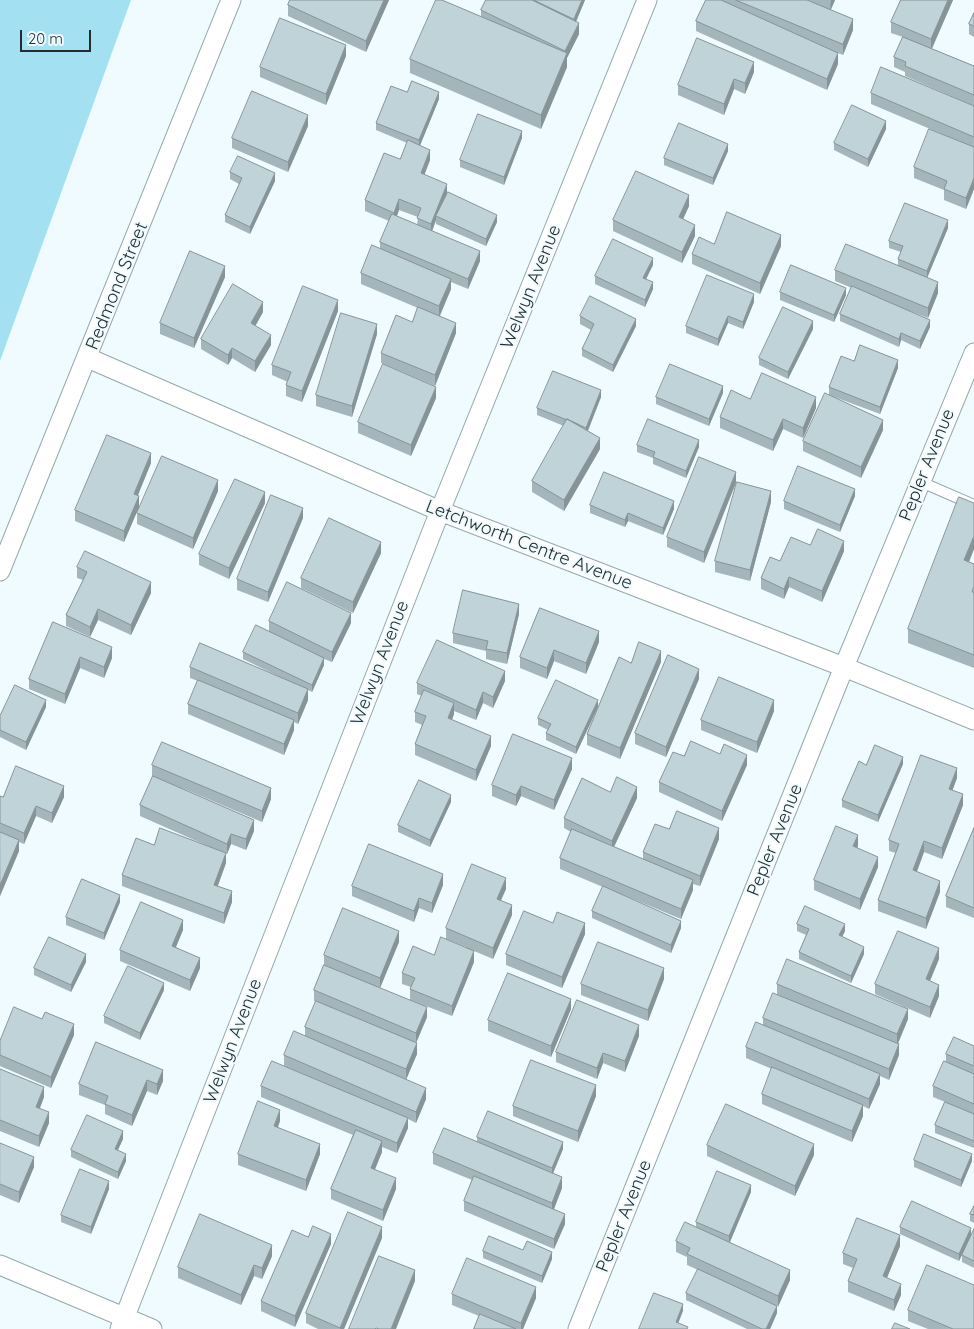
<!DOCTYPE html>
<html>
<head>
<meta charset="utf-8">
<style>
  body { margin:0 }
  #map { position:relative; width:974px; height:1329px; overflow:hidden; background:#effbfe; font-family:Quicksand,sans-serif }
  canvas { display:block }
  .scale { position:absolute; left:20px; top:30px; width:71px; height:22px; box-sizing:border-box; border:2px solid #242c2e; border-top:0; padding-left:6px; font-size:15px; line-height:18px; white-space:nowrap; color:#242c2e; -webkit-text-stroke:4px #effbfe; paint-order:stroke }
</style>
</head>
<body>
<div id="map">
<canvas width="974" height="1329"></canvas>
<div class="scale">20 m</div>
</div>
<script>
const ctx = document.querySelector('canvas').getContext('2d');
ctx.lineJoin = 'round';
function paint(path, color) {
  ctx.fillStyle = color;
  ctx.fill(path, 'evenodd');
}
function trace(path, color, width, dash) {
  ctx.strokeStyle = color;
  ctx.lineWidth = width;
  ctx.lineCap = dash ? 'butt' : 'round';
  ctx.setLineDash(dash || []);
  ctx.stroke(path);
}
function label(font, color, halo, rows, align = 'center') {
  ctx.font = font + ' Quicksand,sans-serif';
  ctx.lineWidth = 4;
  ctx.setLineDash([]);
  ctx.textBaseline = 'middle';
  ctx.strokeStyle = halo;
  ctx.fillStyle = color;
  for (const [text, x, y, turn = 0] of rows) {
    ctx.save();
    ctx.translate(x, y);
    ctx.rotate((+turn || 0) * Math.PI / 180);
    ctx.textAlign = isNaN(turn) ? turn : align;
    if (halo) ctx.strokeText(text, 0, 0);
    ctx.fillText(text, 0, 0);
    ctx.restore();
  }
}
paint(new Path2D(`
  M0 0H131L0 361Z`), '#a3e0f2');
const service = new Path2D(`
  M921 482 974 505`);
const minor = new Path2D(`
  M88 358 440 511 844 667 974 720
  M0 571 231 0
  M0 1265 152 1329
  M120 1329 440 511 647 0
  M578 1329 844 667 974 353`);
trace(service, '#95a8ad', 12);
trace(minor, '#95a8ad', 21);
trace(service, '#fff', 10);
trace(minor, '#fff', 19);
paint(new Path2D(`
  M290 0H389L366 52 288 16V5Z
  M486 0H585L576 22 579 34 567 58V67L541 129 410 73V59L481 17V10Z
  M706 0H835L831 10 853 30 843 55 838 53V64L827 90 696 31V21Z
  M901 0H953L932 49 974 66V106L905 76V72L894 67V57L903 37 891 33V22Z
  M974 13V37L969 34V24Z
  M346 56 326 105 260 77V67Z
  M754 72 745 94 734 89 724 115 678 95V85Z
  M407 92 439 99 420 145 430 160 424 175 447 195 497 222 486 246 436 224V220L432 231 480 261 468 289 451 282V289L440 316 456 333 435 386 381 363V353L412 322 418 308 361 284V273L380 249V242L389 221 365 211V200L400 159 407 143 376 130V123ZM399 210 418 217 417 225 397 216Z
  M871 93 974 106V189L966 209 944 200V190L914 178V167L961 142 871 104Z
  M308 126 288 172 232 148V138Z
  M886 129 868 167 834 150V143Z
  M522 138 504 185 460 167V160Z
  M728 151 713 185 664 165V158Z
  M230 172 275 181 250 234 225 222V215L239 184 230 179Z
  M689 206 683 219 695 236 682 263 613 231V220Z
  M948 228 927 278 938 293 928 318 910 311 930 327 920 349 901 340 899 347 840 321V314L852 288 835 281V270L898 266V259L901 252 889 248V241Z
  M714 244 781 246 760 294 692 264V254Z
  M653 265 646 279 653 289 645 307 595 284V276Z
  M225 277 194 348 160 334V323Z
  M780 292 846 295 834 322 780 300Z
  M754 302 743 329 728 323 718 346 686 333V326Z
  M338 311 302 402 286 396V385L288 382 272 375V365Z
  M263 312 255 326 271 345 255 372 232 358 228 365 201 349V339Z
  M580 316 636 326 613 372 582 356V349L591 330 580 324Z
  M813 329 788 379 759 365V358Z
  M377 334 352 417 316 406V395Z
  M854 361 898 368 880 414 829 395V387Z
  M723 393 709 426 656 404V397Z
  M601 397 588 431 600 449 564 511 532 492V481L564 426 537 415V408Z
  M436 398 411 456 358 433V422Z
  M750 399 816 408 803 438 783 429 773 451 720 428V417Z
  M883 430 861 478 803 451V441Z
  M637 445 699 447 686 478 653 464V458L637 452Z
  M151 463 137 496 139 507 124 542 75 521V510Z
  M736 472 704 563 667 547V537Z
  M218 491 193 549 137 524V513Z
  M855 496 840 532 784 509V501Z
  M771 502 750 581 715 572V561Z
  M265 503 229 579 199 565V554Z
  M974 503V549L969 562 974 564V668L908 643V629Z
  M590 505 674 509 663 535 628 521 625 527 590 513Z
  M303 518 268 602 237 590V579Z
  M844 551 822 602 789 587 784 599 761 589V578L780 561Z
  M381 553 353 613 301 588V578Z
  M77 567 151 593 131 635 98 620 90 637 66 626V615L83 580 77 578Z
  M540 608 599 642 586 674 554 661 547 679 520 668V657Z
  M519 614 507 664 486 659V651L453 643V633Z
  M269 621 351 623 332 662 324 659V665L312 692 308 690V700L298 724 294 722V730L284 755 188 714V704L198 681 190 678V667L288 681 243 659V652L269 632Z
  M53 622 112 658 104 678 80 668 65 704 29 689V679Z
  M661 662 620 759 587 745V734L631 663Z
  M699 679 666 757 635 744V733Z
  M505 681 493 708 483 703 476 720 454 711V714L452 720 491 746 476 781 415 755V744L422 725 415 722V712L422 696 417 694V683Z
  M46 707 26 750 0 737V716Z
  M598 707 576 754 546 740V733L548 730 538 725V718Z
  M774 711 757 753 701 730V720Z
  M720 754 747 765 722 821 659 792V782L684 756Z
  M903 764 878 822 842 807V800L866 765Z
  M152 765 271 799 262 822 182 788 254 831 246 850 231 844 227 854H226V863L218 886 232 902 224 924 122 886V875L154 845 210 847 140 816V805L153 776H152Z
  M572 769 554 810 521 796 516 806 492 796V785Z
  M957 778 952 790 963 805 942 859 924 852 917 872 940 892 926 929 878 911V900L896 853 889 851V840Z
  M610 792 637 798 614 847 643 859V852L669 829 719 839 700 886 693 884V890L681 919 621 894 681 928 671 953 592 918V911L603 887 560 869V858L571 832 564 828V818Z
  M0 796 3 797H64L52 823 36 816 24 844 19 842V851L0 896Z
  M451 802 430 847 398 832V825Z
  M974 828V918L946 907V896Z
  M858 846 857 848 878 867 860 910 814 890V880Z
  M443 885 432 913 419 908 414 922 352 896V886Z
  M506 889 501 900 512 915 493 959 474 951V962L452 1016 410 1000V989L411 987 402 984V973L466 947 446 939V928Z
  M120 902 104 940 66 925V917Z
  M797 924 845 931 842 937 864 954 851 983 799 959V952L806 935 797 931Z
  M183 930 176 947 200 968 190 991 120 961V950Z
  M585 934 562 988 506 965V954Z
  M399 942 380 988 427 1017 416 1043 417 1054 406 1079 426 1099 416 1123 408 1119V1128L397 1153 382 1147V1152L375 1169 396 1189 383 1221 331 1199V1189L353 1135 261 1097V1086L327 1084 284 1066V1055L305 1036V1027L316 1002 314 1001V990L324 965V955Z
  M939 959 930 981 939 996 930 1018 875 994V984Z
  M86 962 71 992 34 975V968Z
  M664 979 648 1021 581 995V984Z
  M777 984 908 1019 898 1044 899 1055 889 1080 880 1076V1084L869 1109 863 1106V1116L852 1142 762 1104V1094L772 1069 746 1058V1047L763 1025V1018L777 994Z
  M164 990 140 1040 104 1023V1016Z
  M571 1009 551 1057 488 1031V1020Z
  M42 1019 74 1035 51 1088 0 1066V1041Z
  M639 1036 625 1072 603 1063 597 1079 556 1062V1052Z
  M96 1042 163 1081 157 1095 147 1091 132 1126 105 1114V1105L79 1095V1084Z
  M974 1046V1148L935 1133V1125L945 1102 933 1097V1086L946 1062V1054Z
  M0 1069 44 1097 40 1108 49 1123 39 1147 0 1131Z
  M596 1096 578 1142 513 1116V1106Z
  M280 1121 278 1127 320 1154 306 1191 238 1165V1154Z
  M477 1137 563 1149 553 1174 562 1188 554 1209 565 1224 554 1249 464 1211V1201L472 1180 433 1164V1153L477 1142Z
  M123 1139 118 1150 126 1161 118 1179 71 1157V1150Z
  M0 1143 34 1167 19 1203 0 1195Z
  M707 1145 814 1155 795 1196 707 1156Z
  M914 1160 972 1161 961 1187 914 1167Z
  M109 1189 91 1234 61 1222V1215Z
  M751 1192 730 1242 790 1280 777 1307V1313L770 1329H747L686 1300V1293L698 1270 687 1265V1257L676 1252V1241L696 1227V1222Z
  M974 1206V1223L970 1221V1214Z
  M900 1227 971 1235 965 1248 974 1229V1268L962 1262V1255L959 1261 900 1234Z
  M308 1237 331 1244 295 1327 261 1311V1301Z
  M382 1238 344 1329H318L306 1323V1313Z
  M900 1246 887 1278 901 1295 894 1311 848 1292V1281L853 1268 843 1264V1253Z
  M523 1250 552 1259 542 1283 483 1258V1251Z
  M272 1256 262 1279 254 1276 241 1305 178 1278V1267Z
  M452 1294 536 1298 523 1329H474L479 1316 452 1305Z
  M908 1310 974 1329H928L908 1321Z`), '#a4b5bb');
paint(new Path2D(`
  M384 0H389L366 52V41Z
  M582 0H585L574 26V19Z
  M831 0H835L830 11Z
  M948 0H953L931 50V39Z
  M853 19V30L843 55V44Z
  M579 23V34L567 58V67L541 129V115L565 57V51Z
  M346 45V56L326 105V94Z
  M838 53V64L827 90V79Z
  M754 62V72L745 94V83Z
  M734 79V89L724 115V104Z
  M439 92V99L419 148V140Z
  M308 115V126L288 172V162Z
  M886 121V129L868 167V159Z
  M522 131V138L504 185V177Z
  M728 144V151L713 185V178Z
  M430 150V160L421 184V173Z
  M275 173V181L250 234V227Z
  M974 178V189L966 209V198Z
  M447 184V195L436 216V220L431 234V224Z
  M689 195V206L679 228V217Z
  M399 199V210L394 223V213Z
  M497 215V222L486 246V239Z
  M948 220V228L927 278V271Z
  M695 225V236L682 263V252Z
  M781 235V246L760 294V283Z
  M480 251V261L468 289V279Z
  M653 258V265L643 285V278Z
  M225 266V277L194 348V338Z
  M451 279V289L439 317V306Z
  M653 282V289L645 307V300Z
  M938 282V293L928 318V308Z
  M846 288V295L834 322V315Z
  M754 294V302L743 329V322Z
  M338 300V311L302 402V391Z
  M263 302V312L251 334V323Z
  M728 316V323L718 346V339Z
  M636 319V326L613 372V365Z
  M930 320V327L920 349V341Z
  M813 321V329L788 379V372Z
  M456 323V333L435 386V375Z
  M377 324V334L352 417V406Z
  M901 333V340L899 347V339Z
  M271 335V345L255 372V361Z
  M232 348V358L228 365V355Z
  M898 360V368L880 414V407Z
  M723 386V393L709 426V419Z
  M436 387V398L411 456V445Z
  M601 390V397L586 435V428Z
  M816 397V408L803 438V428Z
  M783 419V429L773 451V440Z
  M883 420V430L861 478V467Z
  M600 438V449L564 511V500Z
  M699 440V447L686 478V471Z
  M151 453V463L134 505V494Z
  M736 472V483L704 563V552Z
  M218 480V491L193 549V538Z
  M855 489V496L840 532V525Z
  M771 491V502L750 581V570Z
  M265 492V503L229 579V568Z
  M139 496V507L124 542V531Z
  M674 501V509L663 535V528Z
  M303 508V518L268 602V592Z
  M628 513V521L625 527V520Z
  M974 536V549L964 574V560Z
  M844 541V551L822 602V591Z
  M381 542V553L353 613V602Z
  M789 577V587L784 599V589Z
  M151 582V593L131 635V625Z
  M519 604V614L507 664V653Z
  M98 609V620L90 637V627Z
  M351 613V623L332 662V652Z
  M599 631V642L586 674V663Z
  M112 647V658L104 678V667Z
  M554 650V661L547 679V668Z
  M661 651V662L620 759V748Z
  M80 657V668L65 704V694Z
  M324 658V665L312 692V685Z
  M699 669V679L666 757V747Z
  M505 671V681L493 708V697Z
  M308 689V700L298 724V713Z
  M483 692V703L476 720V710Z
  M46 700V707L26 750V742Z
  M598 700V707L576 754V747Z
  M774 700V711L757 753V742Z
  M454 703V714L448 729V718Z
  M294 720V730L284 755V744Z
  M491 736V746L476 781V770Z
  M747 755V765L722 821V811Z
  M903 757V764L878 822V815Z
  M572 758V769L554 810V800Z
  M957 768V778L949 800V789Z
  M64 786V797L52 823V813Z
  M521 786V796L516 806V795Z
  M637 787V798L612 851V841Z
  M271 788V799L262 822V811Z
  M963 794V805L942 859V848Z
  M451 795V802L430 847V840Z
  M36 806V816L24 844V833Z
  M254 820V831L246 850V839Z
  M719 828V839L700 886V876Z
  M231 834V844L227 854V844Z
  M858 835V846L853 857V846Z
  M19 840V851L0 896V885Z
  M924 841V852L913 881V870Z
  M226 853V863L214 895V885Z
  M878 857V867L860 910V899Z
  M443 874V885L432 913V903Z
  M506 878V889L497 909V899Z
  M693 880V890L681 919V909Z
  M940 881V892L926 929V918Z
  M232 891V902L224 924V913Z
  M120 895V902L104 940V933Z
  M419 898V908L414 922V911Z
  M512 905V915L493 959V948Z
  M183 920V930L172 956V946Z
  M681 921V928L671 953V945Z
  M585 923V934L562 988V977Z
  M845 924V931L839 943V935Z
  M399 931V942L380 988V978Z
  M864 947V954L851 983V976Z
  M939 948V959L926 990V979Z
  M474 951V962L452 1016V1006Z
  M86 954V962L71 992V985Z
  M200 958V968L190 991V980Z
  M664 968V979L648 1021V1010Z
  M164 983V990L140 1040V1033Z
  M939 985V996L930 1018V1007Z
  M571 999V1009L551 1057V1046Z
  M427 1007V1017L416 1043V1033Z
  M908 1009V1019L897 1045V1034Z
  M74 1024V1035L51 1088V1077Z
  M639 1025V1036L625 1072V1061Z
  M417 1043V1054L406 1080V1069Z
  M899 1044V1055L889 1080V1069Z
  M603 1053V1063L597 1079V1068Z
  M163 1070V1081L157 1095V1084Z
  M880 1074V1084L869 1109V1099Z
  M147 1080V1091L132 1126V1115Z
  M596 1085V1096L578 1142V1131Z
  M44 1087V1097L36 1118V1107Z
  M426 1088V1099L416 1123V1112Z
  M863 1105V1116L852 1142V1131Z
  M280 1110V1121L274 1137V1126Z
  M49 1112V1123L39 1147V1136Z
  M408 1118V1128L397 1153V1143Z
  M123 1131V1139L115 1156V1149Z
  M382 1141V1152L371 1179V1168Z
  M563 1142V1149L552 1175V1168Z
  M320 1144V1154L306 1191V1180Z
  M814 1144V1155L795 1196V1186Z
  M126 1154V1161L118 1179V1172Z
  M972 1154V1161L961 1187V1180Z
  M34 1157V1167L19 1203V1192Z
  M562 1177V1188L552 1214V1203Z
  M396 1178V1189L383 1221V1210Z
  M109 1181V1189L91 1234V1227Z
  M751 1185V1192L729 1244V1236Z
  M565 1214V1224L554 1249V1239Z
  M382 1227V1238L344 1329H340Z
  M971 1228V1235L959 1261V1254Z
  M331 1234V1244L295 1327V1316Z
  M900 1235V1246L883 1287V1276Z
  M272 1245V1256L262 1279V1268Z
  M552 1252V1259L542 1283V1276Z
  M254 1265V1276L241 1305V1295Z
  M415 1270V1281L396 1329H391Z
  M790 1270V1280L778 1307V1296Z
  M901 1284V1295L894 1311V1300Z
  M536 1287V1298L523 1329H521V1323Z
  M683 1304V1311L676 1329V1322Z
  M777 1306V1313L770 1329H766Z`), '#869498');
const building = new Path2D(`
  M290 0H384L366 41 288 5Z
  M436 0H442L567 53 541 115 410 59Z
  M486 0H532L579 23 565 51 481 10Z
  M534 0H582L574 19Z
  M706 0H721L838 53 827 79 696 21Z
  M736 0H807L853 19 843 44Z
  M901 0H948L931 39 891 22Z
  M974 13V26L969 24Z
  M280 18 346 45 326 94 260 67Z
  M903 37 974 66V95L905 66 906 62 894 57Z
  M697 38 754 62 745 83 734 79 724 104 678 85Z
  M881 67 974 106V137L871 93Z
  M412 81 439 92 419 140 376 123 391 86 407 92Z
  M252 91 308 115 288 162 232 138Z
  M852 105 886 121 868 159 834 143Z
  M478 114 522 131 504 177 460 160Z
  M679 123 728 144 713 178 664 158Z
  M929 129 974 147V178L966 198 944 189 947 181 914 167Z
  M408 140 430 150 421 173 447 184 431 224 417 218 421 208 399 199 394 213 365 200 384 153 400 159Z
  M238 156 275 173 250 227 225 215 242 178 230 172Z
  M636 171 689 195 679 217 695 225 682 252 613 220Z
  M448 192 497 215 486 239 436 216Z
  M905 203 948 220 927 271 898 259 903 246 889 241Z
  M727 212 781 235 760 283 692 254 699 237 714 244Z
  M392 214 480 251 468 279 380 242Z
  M613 239 653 258 643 278 653 282 645 300 595 276Z
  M846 244 938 282 928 308 835 270Z
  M372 245 451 279 439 306 361 273Z
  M190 251 225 266 194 338 160 323Z
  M791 265 846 288 834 315 780 292Z
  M707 275 754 294 743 322 728 316 718 339 686 326Z
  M233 284 263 302 251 323 271 335 255 361 232 348 228 355 201 339Z
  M303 286 338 300 302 391 286 385 291 372 272 365Z
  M852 286 930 320 920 341 901 333 899 339 840 314Z
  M590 296 636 319 613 365 582 349 594 324 580 316Z
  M418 307 456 323 435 375 381 353 396 315 412 322Z
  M783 307 813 321 788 372 759 358Z
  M341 313 377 324 352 406 316 395Z
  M860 345 898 360 880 407 829 387 841 356 854 361Z
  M383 364 436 387 411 445 358 422Z
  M670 364 723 386 709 419 656 397Z
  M553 371 601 390 586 428 567 419V420L537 408Z
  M762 373 816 397 803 428 783 419 773 440 720 417 731 390 750 399Z
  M825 393 883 420 861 467 803 441Z
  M567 419 600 438 564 500 532 481Z
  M648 419 699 440 686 471 653 457 655 452 637 445Z
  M107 435 151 453 134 494 139 496 124 531 75 510Z
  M162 456 218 480 193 538 137 513Z
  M699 457 736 472 704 552 667 537Z
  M798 466 855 489 840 525 784 501Z
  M604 472 674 501 663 528 628 513 625 520 590 505Z
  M235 479 265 492 229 568 199 554Z
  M737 482 771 491 750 570 715 561Z
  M271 495 303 508 268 592 237 579Z
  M959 497 974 503V536L964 560 974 564V586L972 592H974V655L908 629Z
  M329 518 381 542 353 602 301 578Z
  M818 529 844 541 822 591 789 577 784 589 761 578 770 557 780 561 791 537 810 545Z
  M85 551 151 582 131 625 98 609 90 627 66 615 87 572 77 567Z
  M287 582 351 613 332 652 269 621Z
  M463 590 519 604 507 653 486 649 488 641 453 633Z
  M540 608 599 631 586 663 554 650 547 668 520 657Z
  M53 622 112 647 104 667 80 657 65 694 29 679Z
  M256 625 324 658 312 685 243 652Z
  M437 640 505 671 493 697 483 692 476 710 417 683Z
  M639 642 661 651 620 748 587 734 619 657 631 663Z
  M200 643 308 689 298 713 190 667Z
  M668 655 699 669 666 747 635 733Z
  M719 677 774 700 757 742 701 720Z
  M198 680 294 720 284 744 188 704Z
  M556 680 598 700 576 747 546 733 551 724 538 718Z
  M15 685 46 700 26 742 0 730V716Z
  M424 690 454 703 448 718 491 736 476 770 415 744 426 716 415 712Z
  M513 734 572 758 554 800 521 786 516 795 492 785Z
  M691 741 720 754 724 744 747 755 722 811 659 782 673 752 684 756Z
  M162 742 271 788 262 811 152 765Z
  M875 745 903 757 878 815 842 800 859 761 866 765Z
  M921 755 957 768 949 789 963 794 942 848 924 841 913 870 940 881 926 918 878 900 899 844 889 840Z
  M16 766 64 786 52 813 36 806 24 833 0 823V796L3 797Z
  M153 776 254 820 246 839 231 834 227 844 140 805Z
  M617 777 637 787 612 841 564 818 582 778 610 792Z
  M419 780 451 795 430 840 398 825Z
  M677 811 719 828 700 876 643 852 655 824 669 829Z
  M836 826 858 835 853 846 878 857 860 899 814 880Z
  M160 828 226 853 214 885 232 891 224 913 122 875 136 838 154 845Z
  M974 828V908L946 896Z
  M572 829 693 880 681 909 560 858Z
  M0 832 19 840 0 885Z
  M369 844 443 874 432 903 419 898 414 911 352 886Z
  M472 864 506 878 497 899 512 905 493 948 446 928Z
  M82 879 120 895 104 933 66 917Z
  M603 886 681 921 671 945 592 911Z
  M141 902 183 920 172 946 200 958 190 980 120 950Z
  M805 906 845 924 839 935 864 947 851 976 799 952 809 929 797 924Z
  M343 908 399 931 380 978 324 955Z
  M524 911 553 923 557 912 585 923 562 977 506 954Z
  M898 931 939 948 926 979 939 985 930 1007 875 984Z
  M49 937 86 954 71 985 34 968Z
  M441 937 474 951 452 1006 410 989 415 978 402 973 413 946 434 955Z
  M598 942 664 968 648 1010 581 984Z
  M787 959 908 1009 897 1034 777 984Z
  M324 965 427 1007 416 1033 314 990Z
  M128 966 164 983 140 1033 104 1016Z
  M508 973 571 999 551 1046 488 1020Z
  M773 993 899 1044 889 1069 763 1018Z
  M577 1000 639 1025 625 1061 603 1053 597 1068 556 1052Z
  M316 1001 417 1043 406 1069 305 1027Z
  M14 1007 42 1019 45 1012 74 1024 51 1077 0 1055V1041Z
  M756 1022 880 1074 869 1099 746 1047Z
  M294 1031 426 1088 416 1112 284 1055Z
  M954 1037 974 1046V1066L946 1054Z
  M96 1042 163 1070 157 1084 147 1080 132 1115 105 1104 108 1096 79 1084Z
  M531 1060 596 1085 578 1131 513 1106Z
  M272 1061 408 1118 397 1143 261 1086Z
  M944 1061 974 1074V1104L933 1086Z
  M772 1067 863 1105 852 1131 762 1094Z
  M0 1069 44 1087 36 1107 49 1112 39 1136 0 1120Z
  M258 1101 280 1110 274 1126 320 1144 306 1180 238 1154Z
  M945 1102 974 1114V1141L935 1125Z
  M726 1104 814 1144 795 1186 707 1145Z
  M488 1111 563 1142 552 1168 477 1137Z
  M87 1115 123 1131 115 1149 126 1154 118 1172 71 1150Z
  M444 1128 562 1177 552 1203 433 1153Z
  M356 1130 382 1141 371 1168 396 1178 383 1210 331 1189Z
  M924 1134 972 1154 961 1180 914 1160Z
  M0 1143 34 1157 19 1192 0 1184Z
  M80 1169 109 1181 91 1227 61 1215Z
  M717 1171 751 1185 729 1236 696 1222Z
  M474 1176 565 1214 554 1239 464 1201Z
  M912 1201 971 1228 959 1254 900 1227Z
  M974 1206V1215L970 1214Z
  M348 1212 382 1227 340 1328 306 1313Z
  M200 1214 272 1245 262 1268 254 1265 241 1295 178 1267Z
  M857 1218 900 1235 883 1276 901 1284 894 1300 848 1281 857 1259 843 1253Z
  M685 1222 790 1270 778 1296 687 1254 690 1248 676 1241Z
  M313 1226 331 1234 295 1316 261 1301 292 1230 308 1237Z
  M974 1229V1261L962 1255Z
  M489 1236 523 1250 527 1241 552 1252 542 1276 483 1251Z
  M379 1256 415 1270 391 1329H379L376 1328 375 1329H349Z
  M467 1258 536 1287 521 1323 452 1294Z
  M927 1265 974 1285V1329H953L908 1310Z
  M698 1269 777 1306 766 1329H762L686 1293Z
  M654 1293 683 1304 676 1322 688 1327 687 1329H639Z
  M480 1314 516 1329H474Z
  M895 1323 910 1329H892Z`);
paint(building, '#bfd3d9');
trace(building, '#869498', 1);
label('18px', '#242c2e', '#effbfe', [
  ["Redmond Street",117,286,-68],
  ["Welwyn Avenue",531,287,-68],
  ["Pepler Avenue",927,465,-68],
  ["Letchworth Centre Avenue",529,545,21],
  ["Welwyn Avenue",380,663,-69],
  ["Pepler Avenue",775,840,-68],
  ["Welwyn Avenue",233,1041,-69],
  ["Pepler Avenue",624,1216,-68]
]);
</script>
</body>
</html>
